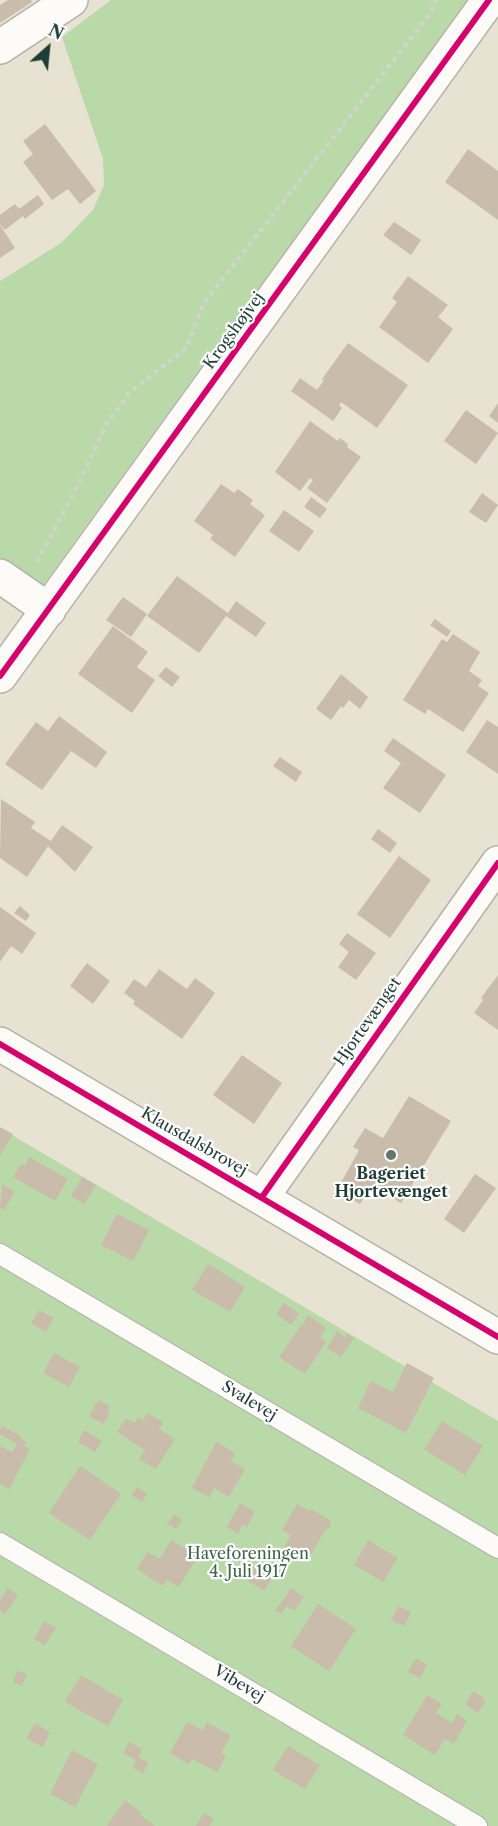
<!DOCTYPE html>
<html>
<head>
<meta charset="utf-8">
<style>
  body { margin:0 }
  #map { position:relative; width:498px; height:1826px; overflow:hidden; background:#e8e2d2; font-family:"Libre Caslon Text",serif }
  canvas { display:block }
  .north { position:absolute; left:18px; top:18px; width:60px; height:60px; -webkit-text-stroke:4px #fff; paint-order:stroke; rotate:27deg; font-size:16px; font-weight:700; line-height:24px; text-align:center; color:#1f3d34 }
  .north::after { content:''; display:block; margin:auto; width:21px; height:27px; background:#1f3d34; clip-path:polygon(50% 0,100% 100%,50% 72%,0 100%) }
</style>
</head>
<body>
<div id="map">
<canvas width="498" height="1826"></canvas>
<div class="north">N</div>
</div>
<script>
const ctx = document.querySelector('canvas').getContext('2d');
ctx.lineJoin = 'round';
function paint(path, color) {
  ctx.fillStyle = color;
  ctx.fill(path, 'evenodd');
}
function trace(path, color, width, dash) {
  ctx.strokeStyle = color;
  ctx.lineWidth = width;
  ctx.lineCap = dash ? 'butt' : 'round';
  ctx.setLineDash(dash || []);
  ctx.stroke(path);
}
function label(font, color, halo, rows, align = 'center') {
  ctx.font = font + ' "Libre Caslon Text",serif';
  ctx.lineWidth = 4.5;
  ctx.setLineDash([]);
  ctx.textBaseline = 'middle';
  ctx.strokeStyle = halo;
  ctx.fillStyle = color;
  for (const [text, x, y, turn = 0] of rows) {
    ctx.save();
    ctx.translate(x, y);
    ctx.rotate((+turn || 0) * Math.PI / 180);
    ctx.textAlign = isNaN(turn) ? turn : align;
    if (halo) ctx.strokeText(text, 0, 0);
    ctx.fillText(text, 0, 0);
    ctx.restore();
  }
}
paint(new Path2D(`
  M111 0H467L41 588 0 561V281L61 243 93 210 104 185 103 159 62 37Z
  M0 1128 498 1421V1826H0Z`), '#bad9a9');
paint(new Path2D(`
  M8 0H31L32 2 0 23V5Z
  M45 124 96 191 80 204 68 189 52 200 23 162 33 154 23 141Z
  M468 149 498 171V220L445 182Z
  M38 195 44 204 25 219 23 216 5 230 0 224V215L15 204 19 209Z
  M394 222 421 240 411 255 383 235Z
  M0 225 15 248 0 258Z
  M408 276 448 305 438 317 453 329 428 363 379 327 397 302 392 298Z
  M348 343 408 385 377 428 341 402 339 405 342 408 333 421 291 391 300 378 317 390 324 380 322 379Z
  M498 403V423L489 416Z
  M466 410 498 433 476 464 444 441Z
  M310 421 338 441 340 438 348 444 347 447 361 457 327 503 307 488 313 480 310 478 300 491 275 472Z
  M221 484 234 493 238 489 253 500 250 504 265 515 235 557 210 539 213 535 194 521Z
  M482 493 498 505 486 523 469 512Z
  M311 497 327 509 320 518 304 507Z
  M284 510 314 531 299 552 269 531Z
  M177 576 228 613 236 601 266 623 256 637 226 616 199 653 147 616Z
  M123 597 147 614 131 637 106 620Z
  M435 619 451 631 447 637 430 625Z
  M113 626 148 652 137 667 155 680 132 713 78 674Z
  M453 634 480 652 469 671 482 680 478 686 489 693 463 732 428 709 425 714 403 700 442 639 447 642Z
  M166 667 180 677 172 687 158 676Z
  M341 674 368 697 360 709 349 700 343 708 341 706 331 720 316 709Z
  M59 716 107 752 96 768 71 751 42 790 5 764 36 722 48 731Z
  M487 720 498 727V774L466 752Z
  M393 738 446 775 420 813 383 788 401 763 384 751Z
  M280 757 302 772 296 782 273 766Z
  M1 799 35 822 31 828 51 841 62 825 93 847 75 872 48 846 27 877 0 858Z
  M378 829 397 843 390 853 371 839Z
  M399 856 431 880 390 938 357 914Z
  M20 906 30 915 26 921 14 913Z
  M0 907 36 933 22 954 11 946 0 962Z
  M347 933 376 953 356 980 338 967 349 952 339 944Z
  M87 963 110 981 93 1004 70 986Z
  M159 969 187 989 195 978 215 993 182 1039 133 1004 135 1001 124 993 134 979 146 987Z
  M498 975V1030L474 1013 483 1000 481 998Z
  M242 1055 282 1083 254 1124 213 1095Z
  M409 1096 451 1121 401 1203 373 1186 366 1198 364 1197 360 1204 337 1190 359 1150 353 1147 365 1128 383 1138Z
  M0 1127 13 1134 0 1156Z
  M29 1157 68 1179 55 1201 13 1177 21 1164 25 1166Z
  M475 1174 496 1188 464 1233 444 1219Z
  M82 1177 96 1185 84 1204 71 1196Z
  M2 1184 15 1192 4 1210 0 1208Z
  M117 1214 149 1230 133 1261 101 1245Z
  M208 1264 245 1287 230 1312 192 1290Z
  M284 1303 299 1314 291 1325 276 1314Z
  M39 1310 54 1318 46 1332 31 1323Z
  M308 1315 326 1328 320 1337 326 1342 305 1374 279 1357 301 1325 307 1327 302 1324Z
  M337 1331 345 1337 347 1334 354 1338 341 1357 327 1348Z
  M54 1353 80 1367 69 1387 43 1373Z
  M407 1363 434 1378 406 1433 358 1408 371 1381 393 1392Z
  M98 1400 110 1406 107 1412 110 1413 104 1424 89 1416Z
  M148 1413 163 1423 159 1429 175 1439 156 1469 139 1459 145 1450 117 1432 126 1418 135 1423 138 1417 143 1420Z
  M442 1421 483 1446 465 1475 424 1449Z
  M3 1426 22 1437 21 1439 26 1442 24 1446 30 1449 9 1489 0 1484V1446L12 1452 17 1444 0 1434V1429Z
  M84 1430 102 1441 95 1452 78 1442Z
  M216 1442 235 1453 231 1461 245 1469 229 1497 214 1488 209 1497 192 1488Z
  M80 1466 121 1494 90 1540 49 1513Z
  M137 1487 147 1494 142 1502 131 1495Z
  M240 1503 255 1512 247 1527 243 1525 238 1534 227 1527Z
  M297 1504 310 1511 311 1509 331 1521 328 1530 326 1529 311 1554 304 1549 300 1556 284 1547 291 1535 282 1530Z
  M174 1514 182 1520 176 1529 167 1524Z
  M171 1540 198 1556 179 1587 167 1580 163 1586 137 1569 148 1552 160 1559Z
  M368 1540 398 1558 383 1582 354 1565Z
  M251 1566 272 1578 264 1591 243 1578Z
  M8 1588 18 1595 5 1614 0 1611V1600Z
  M291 1588 304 1597 294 1611 287 1606 281 1614 275 1611Z
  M318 1604 356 1629 329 1671 291 1646Z
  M398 1606 411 1612 404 1626 391 1620Z
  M44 1621 56 1628 45 1645 34 1639Z
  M416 1658 427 1665 420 1678 408 1672Z
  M18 1670 27 1675 22 1686 13 1682Z
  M81 1675 123 1700 108 1726 65 1702Z
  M473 1691 484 1698 483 1700 485 1702 478 1713 465 1704Z
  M427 1695 442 1704 436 1713 452 1723 457 1714 467 1721 454 1744 445 1739 435 1755 403 1735Z
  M187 1722 203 1730 207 1722 231 1736 221 1753 226 1756 217 1772 192 1759 189 1764 170 1753Z
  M35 1723 50 1732 43 1747 26 1739Z
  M129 1742 142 1749 138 1757 149 1763 143 1773 133 1768 136 1760 123 1753Z
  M288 1746 320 1765 305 1789 273 1770Z
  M72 1750 98 1764 75 1807 50 1794Z
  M125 1800 142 1813 140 1815 155 1826H107Z
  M204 1813 214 1819 210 1826H196Z`), '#cabcaa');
const lane = new Path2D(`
  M0 1254 498 1548
  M0 1543 477 1826`);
const street = new Path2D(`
  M0 47 71 0
  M0 576 49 610
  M0 676 489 0
  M262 1197 498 863`);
const secondary = new Path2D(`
  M0 1044 498 1337`);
trace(lane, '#b3b2a8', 22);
trace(street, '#b3b2a8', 36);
trace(secondary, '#b3b2a8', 36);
trace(new Path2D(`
  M37 562 78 485 106 425 129 393 186 348 204 303 429 15 437 0`), '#d3d4cf', 4, [4.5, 4.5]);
trace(lane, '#fcfbf8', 20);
trace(street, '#fcfbf8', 33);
trace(secondary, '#fcfbf8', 33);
trace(new Path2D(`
  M0 676 489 0
  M0 1044 498 1337
  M262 1197 498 863`), '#d6006c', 6);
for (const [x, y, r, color] of [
  [391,1155,6,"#65776b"]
]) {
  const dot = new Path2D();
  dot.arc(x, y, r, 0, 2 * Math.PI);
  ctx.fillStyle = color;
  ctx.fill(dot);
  trace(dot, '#fff', 2);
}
label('16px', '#1f3d34', '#fff', [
  ["Krogshøjvej",234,331,-54],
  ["Hjortevænget",368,1022,-55],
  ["Klausdalsbrovej",194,1142,30],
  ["Svalevej",249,1401,31],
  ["Vibevej",239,1684,31]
]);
label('bold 16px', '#1f3d34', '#fff', [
  ["Bageriet",391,1174],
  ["Hjortevænget",391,1192]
]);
label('16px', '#3c6249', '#fff', [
  ["Haveforeningen",248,1554],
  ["4. Juli 1917",248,1572]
]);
</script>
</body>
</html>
